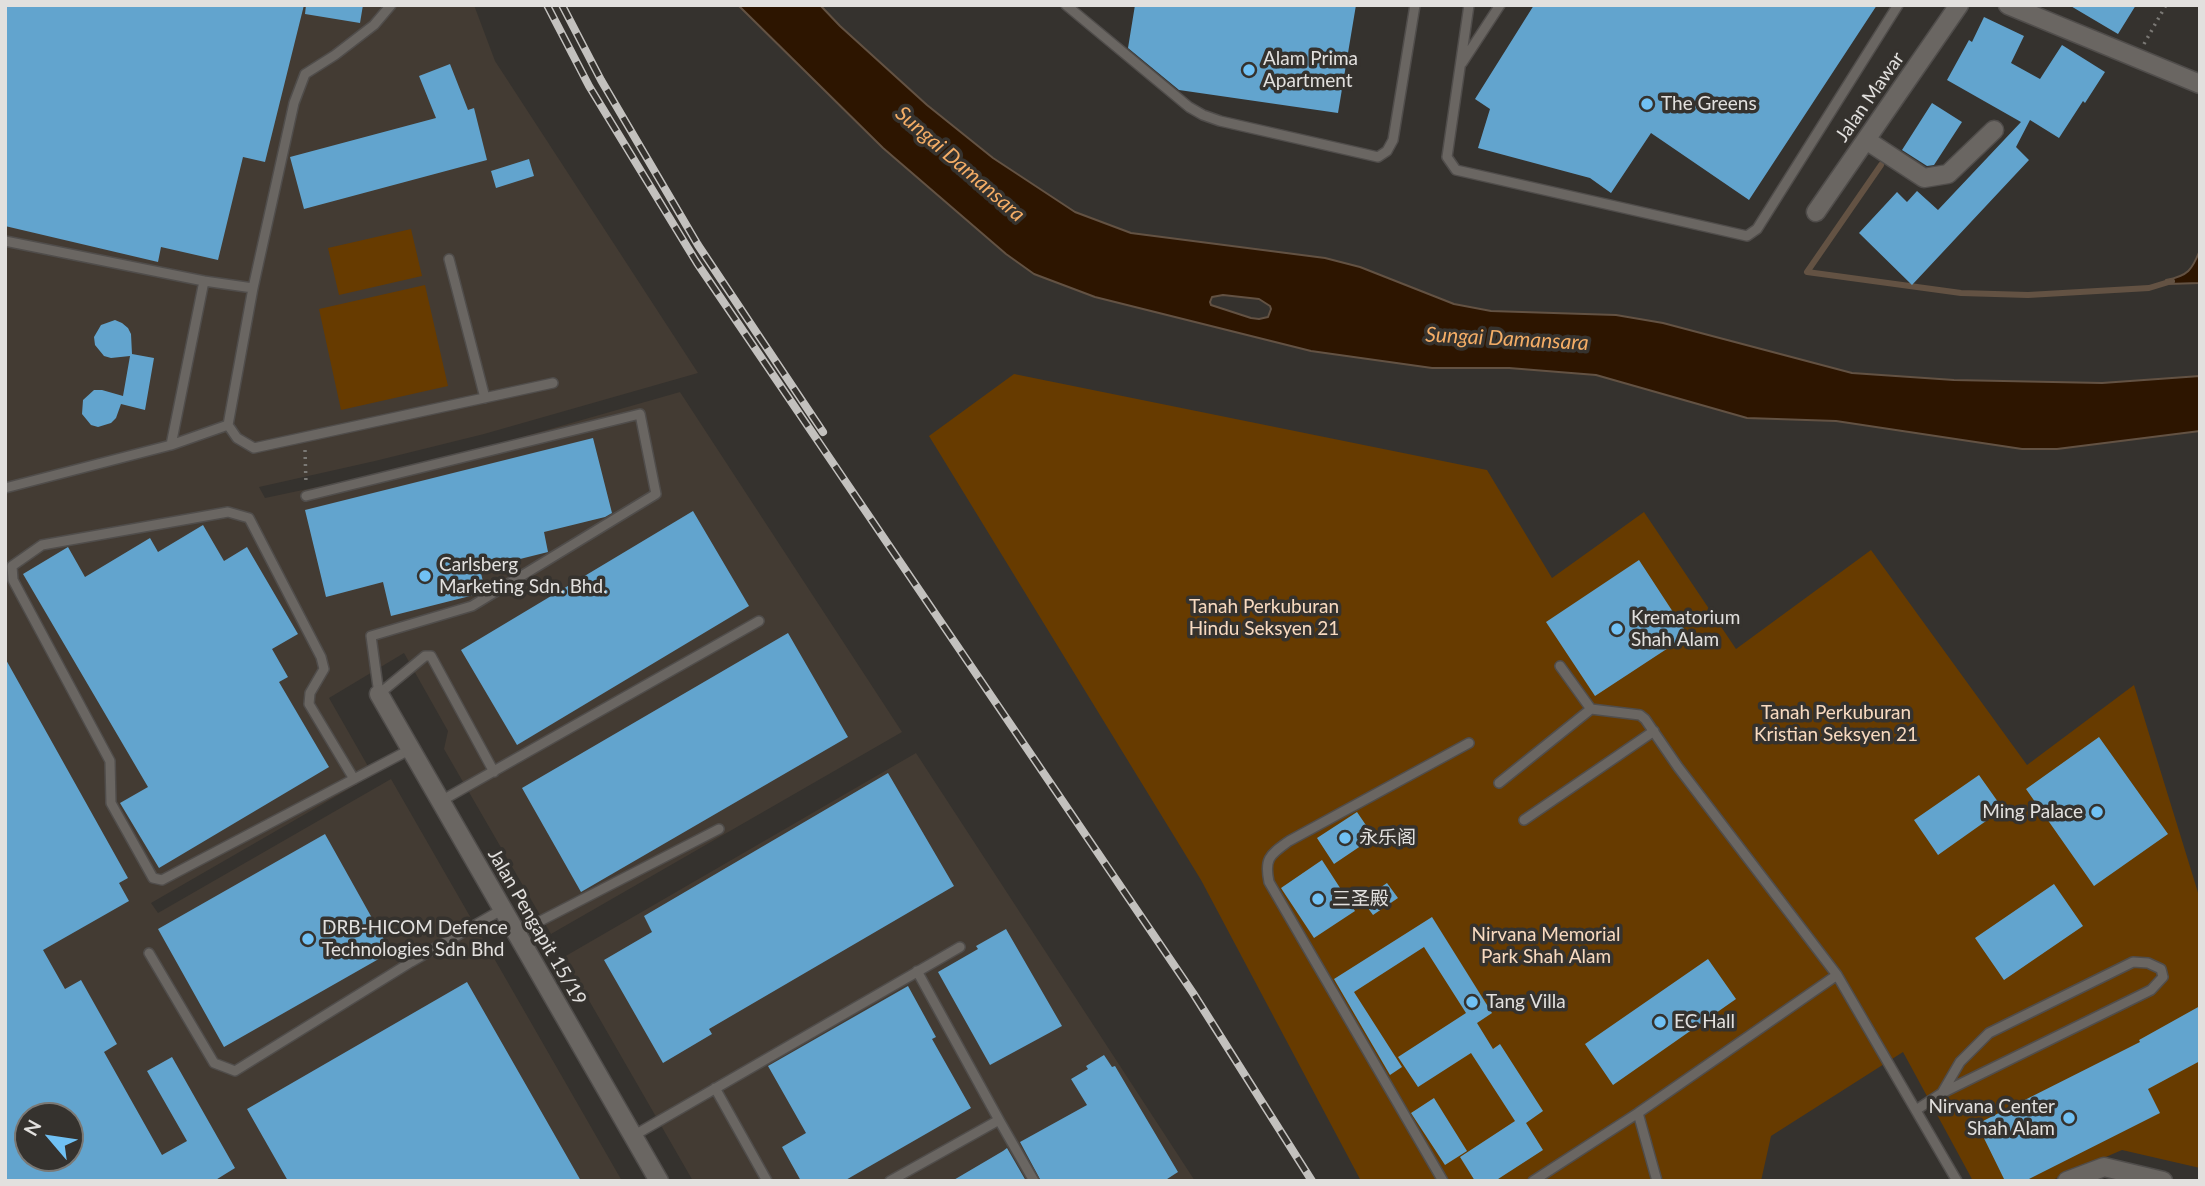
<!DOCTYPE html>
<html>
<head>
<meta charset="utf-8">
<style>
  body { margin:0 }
  #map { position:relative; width:2205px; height:1186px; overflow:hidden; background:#35322e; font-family:Lato,sans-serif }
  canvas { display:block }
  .frame { position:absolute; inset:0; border:7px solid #e2e0de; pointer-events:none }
  .north { position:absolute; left:14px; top:1102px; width:70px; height:70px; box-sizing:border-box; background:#35322e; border:2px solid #7a7874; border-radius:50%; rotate:299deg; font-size:19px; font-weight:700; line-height:28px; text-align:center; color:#e2e0de }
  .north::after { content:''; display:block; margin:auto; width:24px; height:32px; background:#70c1f4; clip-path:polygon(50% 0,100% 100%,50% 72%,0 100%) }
</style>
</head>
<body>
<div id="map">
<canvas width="2205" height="1186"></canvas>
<div class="frame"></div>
<div class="north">N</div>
</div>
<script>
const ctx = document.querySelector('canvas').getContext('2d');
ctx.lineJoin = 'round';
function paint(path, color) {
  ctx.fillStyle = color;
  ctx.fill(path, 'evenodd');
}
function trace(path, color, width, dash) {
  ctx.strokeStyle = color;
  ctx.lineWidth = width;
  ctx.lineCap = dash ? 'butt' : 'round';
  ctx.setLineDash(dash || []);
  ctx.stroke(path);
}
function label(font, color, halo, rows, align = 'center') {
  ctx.font = font + ' Lato,"Noto Sans SC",sans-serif';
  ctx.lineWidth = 7;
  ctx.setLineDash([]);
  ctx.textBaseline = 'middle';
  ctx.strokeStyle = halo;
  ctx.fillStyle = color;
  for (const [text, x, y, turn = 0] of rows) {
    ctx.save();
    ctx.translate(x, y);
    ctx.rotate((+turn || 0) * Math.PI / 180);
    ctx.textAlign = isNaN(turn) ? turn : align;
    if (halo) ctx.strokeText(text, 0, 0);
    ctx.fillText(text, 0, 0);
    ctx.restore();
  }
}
paint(new Path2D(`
  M5 5H474L495 61 698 373 484 434 375 461 259 487 265 498 378 474 487 447 680 392 902 732 551 934 444 749 448 731 404 653 329 698 373 775 151 903 158 913 391 779 622 1181H5ZM28 1116H70V1158H28Z
  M916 753 1195 1181H693L564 957Z`), '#433b33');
paint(new Path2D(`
  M411 229 422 276 339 295 328 248Z
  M425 285 448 386 341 410 319 309Z
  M1014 374 1487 470 1552 578 1644 512 1736 649 1871 550 2027 765 2134 685 2200 899V1168L2122 1150 2050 1181H1973L1903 1052 1771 1136 1761 1181H1361L1201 880 929 436Z`), '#673b00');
const water = new Path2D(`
  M738 5H820L840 26 927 105 993 158 1075 212 1131 233 1325 258 1360 267 1454 304 1491 311 1616 315 1663 323 1852 373 1954 380 2102 383 2200 376V431L2057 449H2022L1836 421 1747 418 1596 375 1509 368H1432L1311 351 1095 297 1034 274 1006 254 883 148ZM1223 295 1259 299 1270 306 1271 309 1268 317 1259 319 1251 318 1211 305 1210 302 1212 297Z
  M2200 250V283L2167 284 2166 280C2188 276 2192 270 2200 250Z`);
paint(water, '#2d1500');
trace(water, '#635243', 2);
trace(new Path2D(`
  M1881 165 1807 272 1961 293 2028 295 2149 288 2172 281`), '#635243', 6);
paint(new Path2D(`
  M5 5H304L265 162 243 157 218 260 161 247 158 262 5 226Z
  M306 5H363L360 23 305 14Z
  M1135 5H1356L1338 113 1179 90 1128 48Z
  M1534 5H1877L1749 200 1651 133 1611 193 1590 178 1478 148 1490 109 1475 99Z
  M2069 5H2136L2118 34Z
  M1984 17 2024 36 2011 63 2040 79 2062 45 2105 72 2085 103 2083 101 2059 138 2030 120 2016 147 2029 160 1912 285 1859 233 1897 192 1907 202 1917 191 1938 210 2021 122 1947 80 1969 40 1972 42Z
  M450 64 468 110 474 108 487 160 304 209 290 157 436 118 419 76Z
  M1932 103 1962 122 1934 165 1927 166 1902 150Z
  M529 159 534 176 496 188 491 171Z
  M115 320 122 323 128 328 131 334 132 354 154 358 145 410 121 404 116 418 111 423 98 427 91 425 82 414 83 400 94 390H102L123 396 130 356 111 358 104 356 95 345 94 337 101 325Z
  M593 438 612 513 605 517 544 532 548 552 480 569 485 590 478 594 391 616 383 582 326 597 305 510Z
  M693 511 749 606 517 745 461 650Z
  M203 525 224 561 247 547 298 634 272 649 288 677 279 682 329 767 159 868 120 803 148 787 23 574 68 547 85 577 150 538 158 552Z
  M1639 560 1688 635 1595 696 1546 622Z
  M788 633 848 737 581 892 522 788Z
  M5 658 128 878 119 883 129 901 43 950 65 989 81 980 117 1044 104 1052 162 1155 187 1141 147 1071 172 1057 235 1168 214 1181H5ZM28 1116H70V1158H28Z
  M2099 737 2168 834 2094 886 2026 789Z
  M888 773 954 886 709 1029 712 1034 663 1063 604 960 652 932 644 916Z
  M1979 775 2003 809 1938 855 1914 820Z
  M1357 812 1374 837 1334 864 1317 838Z
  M325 834 391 952 224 1047 158 929Z
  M1322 860 1355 911 1314 938 1281 888Z
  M1387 883 1398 898 1373 915 1362 900Z
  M2054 884 2083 926 2004 980 1975 938Z
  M1432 917 1492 1013 1477 1023 1493 1049 1500 1044 1543 1111 1526 1123 1543 1150 1495 1181H1475L1460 1157 1515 1121 1471 1053 1418 1087 1398 1057 1466 1013 1424 947 1354 992 1402 1067 1390 1075 1334 979Z
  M1006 929 1062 1026 990 1065 938 972 978 949 976 946Z
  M1708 959 1736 999 1613 1085 1585 1044Z
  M467 982 581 1181H288L247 1109Z
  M908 986 936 1037 932 1039 971 1108 844 1181H801L782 1147 806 1133 768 1066Z
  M2200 1006V1061L2148 1089 2160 1113 2025 1181H2005L1977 1124 2140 1042 2139 1040Z
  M1104 1055 1112 1067 1115 1066 1178 1172 1164 1181H1041L1020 1142 1087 1105 1071 1079 1088 1069 1086 1066Z
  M1434 1098 1467 1151 1445 1165 1411 1113Z
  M1007 1148 1026 1181H952L1003 1151Z`), '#62a4ce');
const service = new Path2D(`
  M1066 5 1189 107 1203 115 1220 121 1378 157 1387 151 1393 140 1415 5
  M1469 5 1447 157 1456 170 1747 236 1757 229 1898 5
  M1462 63 1500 5
  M5 241 204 281 253 288
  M449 259 485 398
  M228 425 237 438 254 448 553 383
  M171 445 228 425 253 288 294 103 305 74 335 55 374 25 391 5
  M5 488 171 445 204 281
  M306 496 640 414 656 494 472 606 371 636 379 694
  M1560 666 1591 709 1640 715 1645 719 1678 767 1837 975 1957 1181
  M379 694 425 656H431L494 772
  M354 779 309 704 310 693 324 669 321 657 249 518 228 512 42 545 12 566 13 580 110 761 111 803 153 878 162 880 411 749
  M1499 783 1591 709
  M441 801 759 621
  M1524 820 1654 731
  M517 933 719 829
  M149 953 214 1063 235 1071 411 962 503 909
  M715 1088 767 1181
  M1916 1110 1942 1093 2151 990 2163 977 2161 969 2148 963 2133 962 1989 1033 1960 1062 1942 1093
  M1638 1113 1657 1181
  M999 1120 1034 1181
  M633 1136 960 947
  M890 1181 999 1120 917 971
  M1443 1181 1269 882C1264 858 1270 855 1289 841L1469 743
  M1533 1181 1638 1113 1837 975`);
const minor = new Path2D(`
  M2008 5 2200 84
  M1866 140 1924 178 1948 174 1994 130
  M1816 212 1959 5
  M379 694 659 1181
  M2067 1181 2104 1167 2163 1181`);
trace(service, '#504d4b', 12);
trace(minor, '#504d4b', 21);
trace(new Path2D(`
  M2144 44 2166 5
  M305 450 306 484`), '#7b7975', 3.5, [2, 5]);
trace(service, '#6a6662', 9);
trace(minor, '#6a6662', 18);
const rail = new Path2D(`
  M547 5 589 86 697 263 1193 993 1312 1181
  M562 5 601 80 698 245 823 432`);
trace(rail, '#c3c1be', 8);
trace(rail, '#35322e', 5, [16]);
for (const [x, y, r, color] of [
  [1249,70,7,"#70c1f4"],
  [1647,104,7,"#70c1f4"],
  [425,576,7,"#70c1f4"],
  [1617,629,7,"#70c1f4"],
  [2097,812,7,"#70c1f4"],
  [1345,838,7,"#70c1f4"],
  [1318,899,7,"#70c1f4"],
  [308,939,7,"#70c1f4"],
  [1472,1002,7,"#70c1f4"],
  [1660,1022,7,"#70c1f4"],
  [2069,1118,7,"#70c1f4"]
]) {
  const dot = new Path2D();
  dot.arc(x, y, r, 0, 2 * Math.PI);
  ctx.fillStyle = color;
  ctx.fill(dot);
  trace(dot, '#35322e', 2.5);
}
label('19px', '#e2e0de', '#35322e', [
  ["Alam Prima",1263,59],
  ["Apartment",1263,81],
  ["The Greens",1661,104],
  ["Carlsberg",439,565],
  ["Marketing Sdn. Bhd.",439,587],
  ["Krematorium",1631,618],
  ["Shah Alam",1631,640],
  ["Ming Palace",2083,812,"right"],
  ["永乐阁",1359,838],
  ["三圣殿",1332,899],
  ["DRB-HICOM Defence",322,928],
  ["Technologies Sdn Bhd",322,950],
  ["Tang Villa",1486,1002],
  ["EC Hall",1674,1022],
  ["Nirvana Center",2055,1107,"right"],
  ["Shah Alam",2055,1129,"right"]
], 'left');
label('19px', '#e2e0de', '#35322e', [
  ["Jalan Mawar",1870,97,-55],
  ["Jalan Pengapit 15/19",537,927,60]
]);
label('19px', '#f8dac0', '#35322e', [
  ["Tanah Perkuburan",1264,607],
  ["Hindu Seksyen 21",1264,629],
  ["Tanah Perkuburan",1836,713],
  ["Kristian Seksyen 21",1836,735],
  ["Nirvana Memorial",1546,935],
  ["Park Shah Alam",1546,957]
]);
label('italic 21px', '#f4ad66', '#35322e', [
  ["Sungai Damansara",960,164,41],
  ["Sungai Damansara",1507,339,3]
]);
</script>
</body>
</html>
